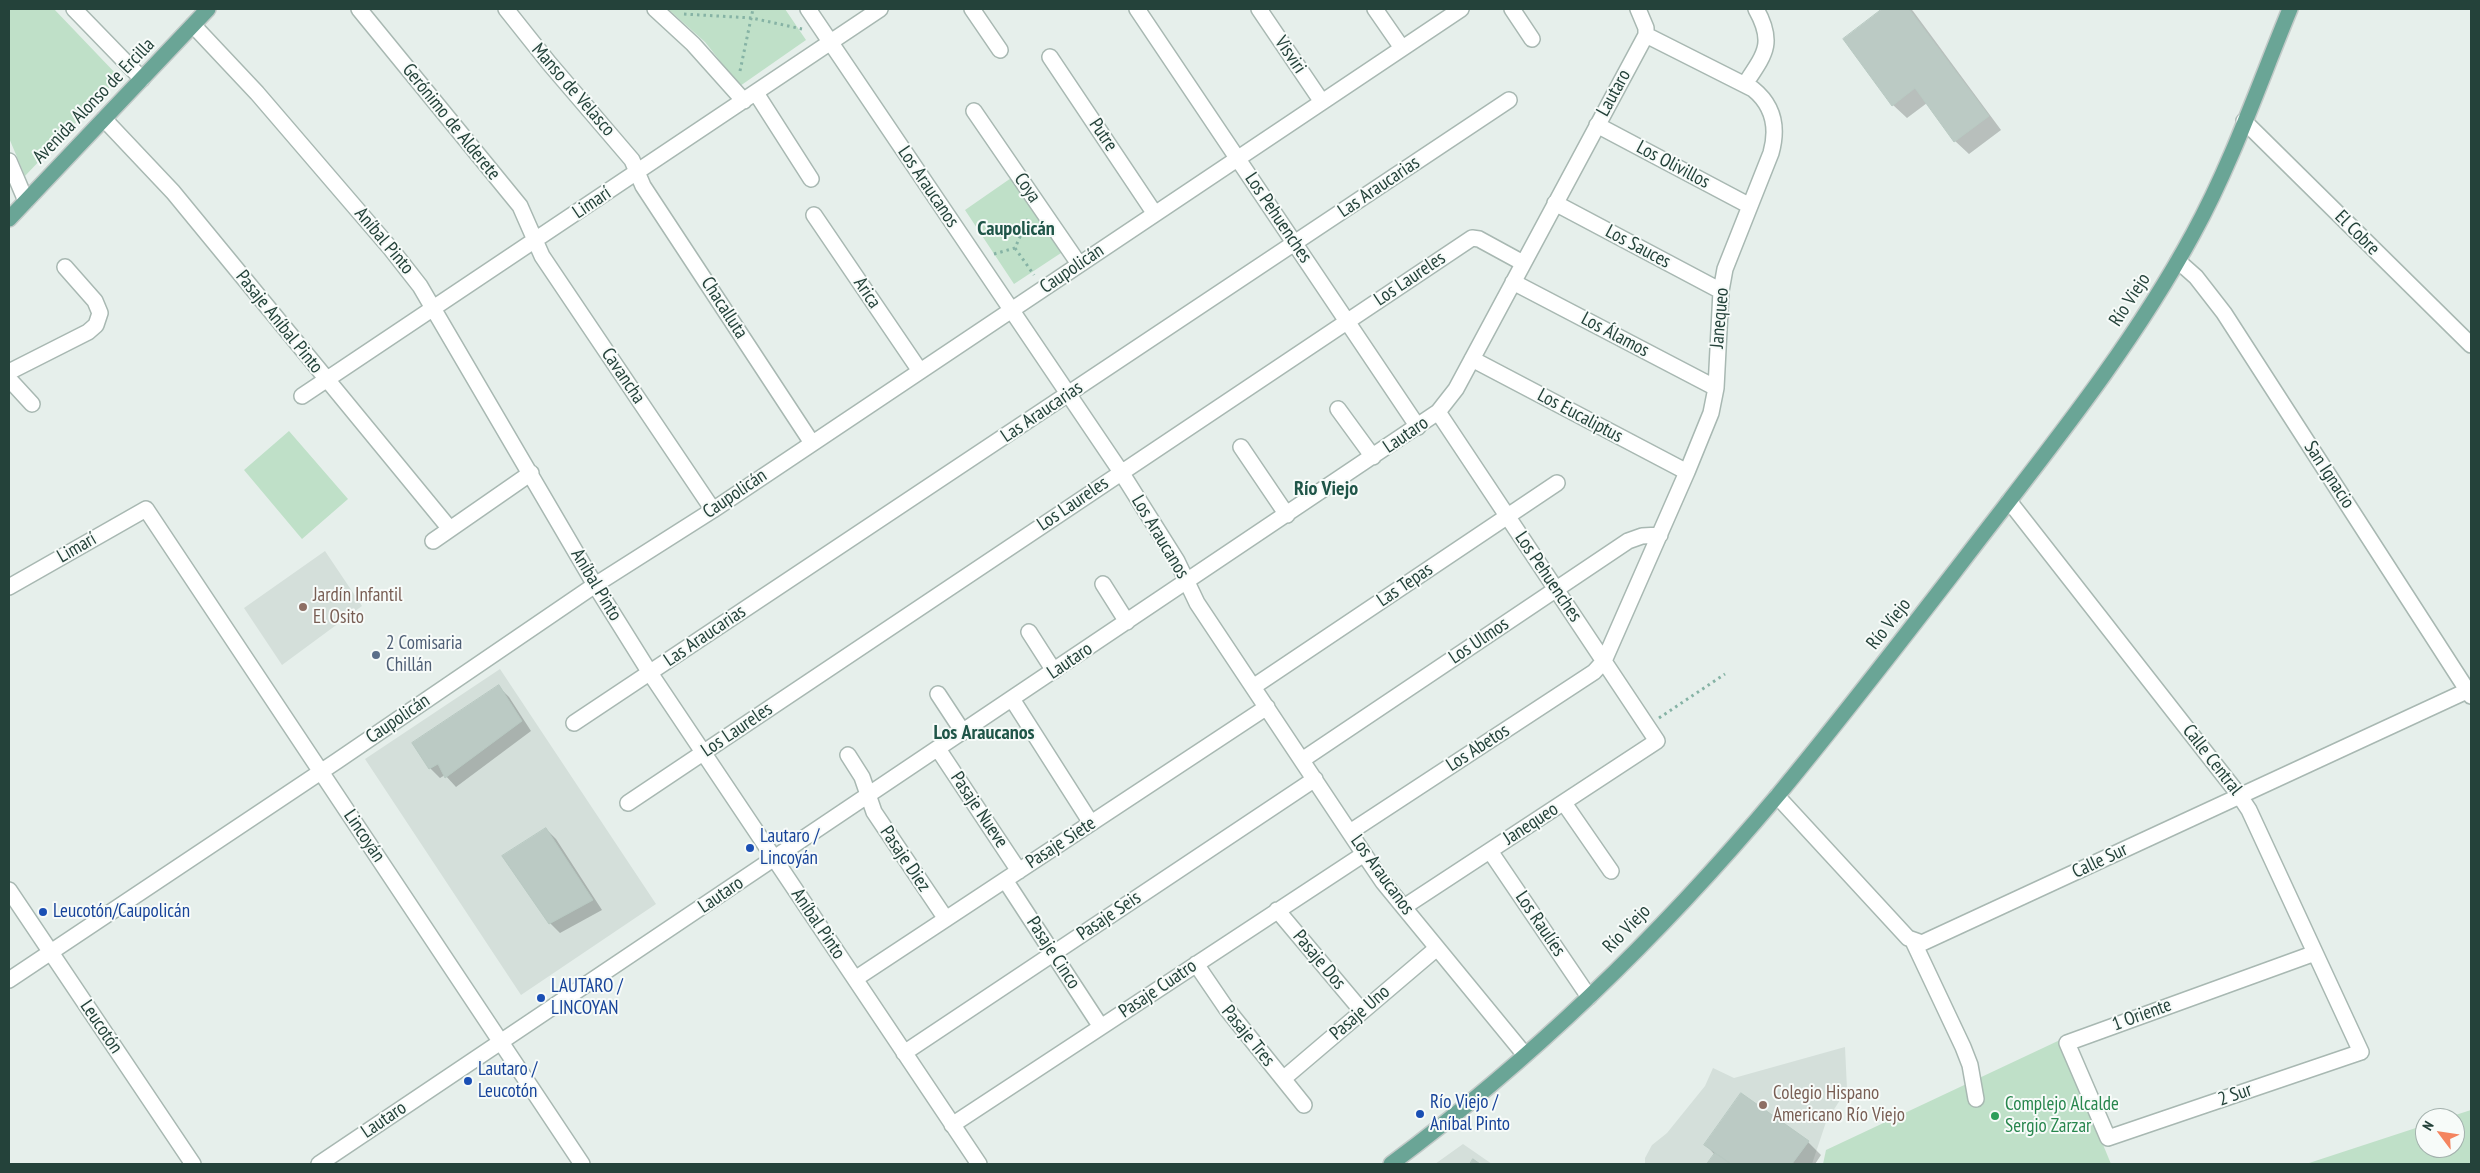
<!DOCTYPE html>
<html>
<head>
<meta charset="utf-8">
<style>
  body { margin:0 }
  #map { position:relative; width:2480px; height:1173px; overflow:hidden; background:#e6efeb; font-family:"PT Sans Narrow",sans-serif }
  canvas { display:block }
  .frame { position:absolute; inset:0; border:10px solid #24423a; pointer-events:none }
  .north { position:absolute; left:2415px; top:1108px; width:50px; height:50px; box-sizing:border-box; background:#f7fbf9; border:1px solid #a3b1ad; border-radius:50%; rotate:301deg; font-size:14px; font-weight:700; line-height:20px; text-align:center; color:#24423a }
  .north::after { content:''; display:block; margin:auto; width:18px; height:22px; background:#f4845f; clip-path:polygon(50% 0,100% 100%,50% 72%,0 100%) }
</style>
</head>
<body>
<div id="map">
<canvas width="2480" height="1173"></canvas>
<div class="frame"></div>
<div class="north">N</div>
</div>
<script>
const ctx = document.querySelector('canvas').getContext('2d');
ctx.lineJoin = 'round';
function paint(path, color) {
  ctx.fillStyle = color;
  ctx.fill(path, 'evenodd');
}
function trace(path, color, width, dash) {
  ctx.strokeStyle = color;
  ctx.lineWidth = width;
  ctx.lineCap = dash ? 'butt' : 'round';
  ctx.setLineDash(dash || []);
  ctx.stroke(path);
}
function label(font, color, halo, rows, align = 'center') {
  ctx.font = font + ' "PT Sans Narrow",sans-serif';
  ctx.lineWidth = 4;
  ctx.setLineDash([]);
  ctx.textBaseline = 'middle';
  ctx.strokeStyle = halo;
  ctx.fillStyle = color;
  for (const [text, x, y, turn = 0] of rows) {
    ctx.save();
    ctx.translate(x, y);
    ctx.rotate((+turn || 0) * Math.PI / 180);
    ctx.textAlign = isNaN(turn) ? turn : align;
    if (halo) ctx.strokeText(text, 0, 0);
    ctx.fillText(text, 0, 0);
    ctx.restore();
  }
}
paint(new Path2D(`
  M325 551 362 606 282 665 244 608Z
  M500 669 656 904 521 995 365 759Z
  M1845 1047 1847 1089 1826 1122 1812 1164H1645V1158L1652 1145 1667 1133 1705 1086 1713 1068 1734 1078Z
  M1463 1144 1492 1164H1435Z`), '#d4dfda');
paint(new Path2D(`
  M9 9H54L119 77 25 176 9 138Z
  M668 9H785L806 40 740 86 705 42Z
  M1014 176 1064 251 1014 284 965 210Z
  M289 431 348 499 302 539 244 470Z
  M2060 1040 2111 1164H1823L1826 1150Z
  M2471 1110V1164H2306L2425 1125V1148H2455V1118H2446Z`), '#bfe0c8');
paint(new Path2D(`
  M1885 9H1911L1913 11 2001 130 1969 154 1955 141 1927 103 1907 118 1893 105 1844 39Z
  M499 687 509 697 531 731 456 787 445 775 440 778 430 768Z
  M546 829 556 839 602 910 560 933 550 923Z
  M1808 1142 1821 1155 1815 1164H1709L1715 1155 1706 1145Z`), '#0003');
const building = new Path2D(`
  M1882 9H1909L1989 116 1954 142 1915 88 1892 106 1843 39Z
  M499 685 522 721 445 778 438 764 429 769 412 743Z
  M546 828 593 900 549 924 502 856Z
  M1741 1093 1809 1141 1792 1164H1731L1704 1145Z
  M1715 1153 1731 1164H1707Z
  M1473 1159 1480 1164H1470Z`);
paint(building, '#bbcac4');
trace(building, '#b8c9c2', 1);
const minor = new Path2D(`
  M74 9 142 79
  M359 9 520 206 542 256 713 510
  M506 9 549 63 632 160 643 186 812 443
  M655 9 693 44 744 101
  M808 9 1121 472 1177 561 1197 603 1364 854 1383 882 1525 1055
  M972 9 1000 50
  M1137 9 1418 427
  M1259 9 1322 102
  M1375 9 1402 48
  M1512 9 1532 39
  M193 25 257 93 391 249 420 286 595 585 650 673 979 1164
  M1050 57 1155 214
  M1745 84C1765 54 1775 43 1756 9
  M756 93 811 179
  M974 111 1079 264
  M104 119 173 192 450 529
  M2244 121 2471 345
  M1597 125 1750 206
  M9 161 26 201
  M1555 203 1721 291
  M814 215 920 371
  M2178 261 2196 277 2224 313 2471 696
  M1513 282 1716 388
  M1472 359 1687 472
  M9 372 88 332 96 325 100 313 95 301 65 267
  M9 379 32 404
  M302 396 880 9
  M1338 409 1373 457
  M1241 447 1287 515
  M2009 501 2239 795 2249 810 2361 1052 2108 1138 2067 1043 2315 953
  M433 541 531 473
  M1103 584 1127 622
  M9 587 146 509 582 1164
  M1029 632 1054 671
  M1253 687 1557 483
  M938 694 963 732
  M1012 699 1091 823
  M574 723 1509 100
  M938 749 1019 871
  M848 755 862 777 874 812 946 919
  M1302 760 1628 541 1642 536 1660 535
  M1777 796 1908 938 1922 943 2471 689
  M628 803 1472 238 1479 239 1523 263
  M1564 803 1611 871
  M1350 832 1594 672 1604 661 1687 472 1711 413 1716 388 1721 291 1725 269 1771 153C1778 128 1774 106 1753 89L1646 35
  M1490 851 1589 997
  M1005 880 1101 1027
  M9 890 193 1164
  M1404 907 1657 741 1438 412
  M1277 910 1361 1010
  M1913 941 1963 1047 1970 1065 1976 1099
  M1196 964 1226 1008 1304 1105
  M855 979 1267 707
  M9 980 337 761 595 585 713 510 1461 9
  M904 1053 1315 779
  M1283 1079 1437 948
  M952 1125 1364 854
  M319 1164 1438 412 1456 389 1646 35V28L1638 9`);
const major = new Path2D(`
  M9 219 208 9
  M1391 1164C1534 1058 1663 932 1778 795 1841 719 1901 641 1962 562 2043 456 2129 352 2193 234 2232 163 2259 84 2290 9`);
trace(minor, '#a8b8b2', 18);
trace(major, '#c2cac8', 18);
trace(new Path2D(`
  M684 14 752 18 802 29
  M740 71 753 9
  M1015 248 1034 275
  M994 254 1015 248 1028 219
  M1659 718 1725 674`), '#86b3a5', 3, [2.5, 4]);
trace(minor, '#fff', 15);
trace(major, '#6aa596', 15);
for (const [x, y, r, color] of [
  [303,607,5,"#8d6e63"],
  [376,655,5,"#5c6f8a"],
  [750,848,5,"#1a4fb4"],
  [43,912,5,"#1a4fb4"],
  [541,998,5,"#1a4fb4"],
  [468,1081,5,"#1a4fb4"],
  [1763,1105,5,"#8d6e63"],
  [1420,1114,5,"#1a4fb4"],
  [1995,1116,5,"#2e9e5b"]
]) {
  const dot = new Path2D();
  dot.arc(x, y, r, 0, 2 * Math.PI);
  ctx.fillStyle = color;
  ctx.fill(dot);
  trace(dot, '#f7fbf9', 2);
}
label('19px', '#24423a', '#f7fbf9', [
  ["Visviri",1290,55,56],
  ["Manso de Velasco",573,90,49],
  ["Lautaro",1614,93,-61],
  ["Avenida Alonso de Ercilla",94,101,-46],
  ["Gerónimo de Alderete",451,122,51],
  ["Putre",1103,135,56],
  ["Los Olivillos",1673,165,28],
  ["Los Araucanos",928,187,56],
  ["Las Araucarias",1379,187,-34],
  ["Coya",1027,188,56],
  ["Limarí",592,203,-34],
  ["Los Pehuenches",1278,218,56],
  ["El Cobre",2357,233,45],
  ["Aníbal Pinto",384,241,50],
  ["Los Sauces",1638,247,28],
  ["Caupolicán",1072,269,-34],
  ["Los Laureles",1410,279,-34],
  ["Arica",867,293,56],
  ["Río Viejo",2130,300,-57],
  ["Chacalluta",724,308,57],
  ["Janequeo",1720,318,-85],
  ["Pasaje Aníbal Pinto",279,322,51],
  ["Los Álamos",1615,335,28],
  ["Cavancha",623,376,56],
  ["Las Araucarias",1042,412,-34],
  ["Los Eucaliptus",1580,416,28],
  ["Lautaro",1406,435,-34],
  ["San Ignacio",2329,475,57],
  ["Caupolicán",735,494,-34],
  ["Los Laureles",1073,504,-34],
  ["Los Araucanos",1160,537,59],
  ["Limarí",77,548,-30],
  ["Los Pehuenches",1548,577,56],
  ["Aníbal Pinto",596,585,59],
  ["Las Tepas",1405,585,-34],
  ["Río Viejo",1889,624,-52],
  ["Las Araucarias",705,636,-34],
  ["Los Ulmos",1479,641,-34],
  ["Lautaro",1070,661,-34],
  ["Caupolicán",398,719,-34],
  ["Los Laureles",737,730,-34],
  ["Los Abetos",1478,748,-33],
  ["Calle Central",2212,760,52],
  ["Pasaje Nueve",979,810,56],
  ["Janequeo",1531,824,-33],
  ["Lincoyán",364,836,56],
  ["Pasaje Siete",1061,843,-33],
  ["Pasaje Diez",905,859,56],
  ["Calle Sur",2100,861,-25],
  ["Los Araucanos",1382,875,54],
  ["Lautaro",721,895,-34],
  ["Pasaje Seis",1109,916,-34],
  ["Aníbal Pinto",818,924,56],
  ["Los Raulíes",1540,924,56],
  ["Río Viejo",1627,929,-46],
  ["Pasaje Cinco",1053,953,57],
  ["Pasaje Dos",1319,960,50],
  ["Pasaje Cuatro",1158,989,-34],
  ["Pasaje Uno",1360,1013,-41],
  ["1 Oriente",2142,1015,-20],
  ["Leucotón",101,1027,56],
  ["Pasaje Tres",1248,1036,51],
  ["2 Sur",2235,1095,-19],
  ["Lautaro",384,1120,-34]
]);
label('19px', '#785e54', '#f7fbf9', [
  ["Jardín Infantil",313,596],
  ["El Osito",313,618],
  ["Colegio Hispano",1773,1094],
  ["Americano Río Viejo",1773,1116]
], 'left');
label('19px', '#4e5e75', '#f7fbf9', [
  ["2 Comisaria",386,644],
  ["Chillán",386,666]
], 'left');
label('19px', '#164399', '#f7fbf9', [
  ["Lautaro /",760,837],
  ["Lincoyán",760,859],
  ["Leucotón/Caupolicán",53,912],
  ["LAUTARO /",551,987],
  ["LINCOYAN",551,1009],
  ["Lautaro /",478,1070],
  ["Leucotón",478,1092],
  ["Río Viejo /",1430,1103],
  ["Aníbal Pinto",1430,1125]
], 'left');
label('19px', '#27864d', '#f7fbf9', [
  ["Complejo Alcalde",2005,1105],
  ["Sergio Zarzar",2005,1127]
], 'left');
label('bold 20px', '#1f5548', '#f7fbf9', [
  ["Caupolicán",1016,229],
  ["Río Viejo",1326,489],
  ["Los Araucanos",984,733]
]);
</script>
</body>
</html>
